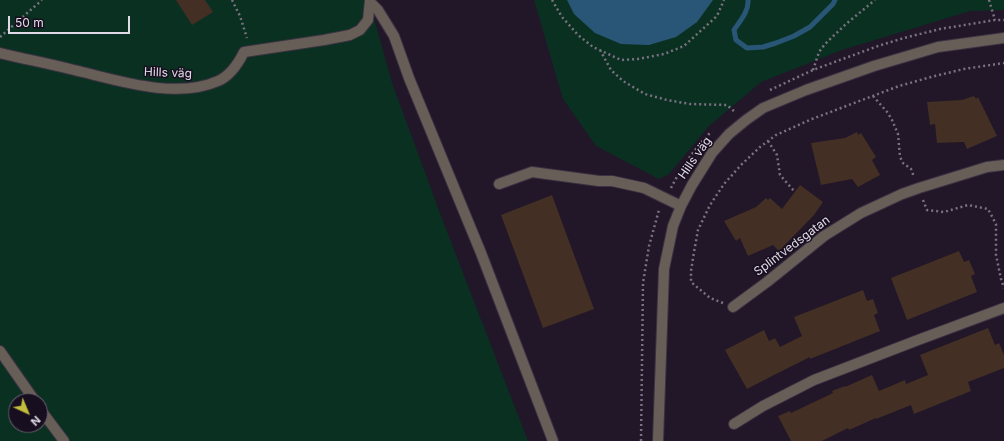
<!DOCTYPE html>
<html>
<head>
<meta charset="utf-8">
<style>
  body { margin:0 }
  #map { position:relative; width:1004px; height:441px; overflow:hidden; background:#211728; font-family:Inter,sans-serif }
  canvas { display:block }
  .north { position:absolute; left:8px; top:393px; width:40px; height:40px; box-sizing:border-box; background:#170e1f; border:1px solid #67606f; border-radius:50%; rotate:136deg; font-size:11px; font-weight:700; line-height:16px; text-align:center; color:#e0dae6 }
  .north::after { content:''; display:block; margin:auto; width:14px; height:18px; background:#c3bd3e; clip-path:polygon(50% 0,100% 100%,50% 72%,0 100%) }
  .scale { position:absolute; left:8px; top:16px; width:122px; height:18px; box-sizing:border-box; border:2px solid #e0dae6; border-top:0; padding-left:5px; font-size:12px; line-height:14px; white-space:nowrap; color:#e0dae6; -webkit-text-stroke:3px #170e1f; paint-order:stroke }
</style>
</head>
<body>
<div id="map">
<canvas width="1004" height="441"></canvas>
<div class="north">N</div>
<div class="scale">50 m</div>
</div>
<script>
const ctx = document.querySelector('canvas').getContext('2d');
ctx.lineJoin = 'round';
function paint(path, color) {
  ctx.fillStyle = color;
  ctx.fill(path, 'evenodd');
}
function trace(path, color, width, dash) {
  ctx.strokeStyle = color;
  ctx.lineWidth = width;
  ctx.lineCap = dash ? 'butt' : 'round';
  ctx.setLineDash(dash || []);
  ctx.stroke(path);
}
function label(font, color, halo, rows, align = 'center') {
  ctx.font = font + ' Inter,sans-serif';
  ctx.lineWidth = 3;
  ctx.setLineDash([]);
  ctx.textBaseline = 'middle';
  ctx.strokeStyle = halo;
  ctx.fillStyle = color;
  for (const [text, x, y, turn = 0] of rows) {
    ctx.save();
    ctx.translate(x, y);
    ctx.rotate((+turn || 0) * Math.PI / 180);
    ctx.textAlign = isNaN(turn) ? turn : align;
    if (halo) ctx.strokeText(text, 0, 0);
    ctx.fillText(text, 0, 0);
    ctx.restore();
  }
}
paint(new Path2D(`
  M0 0H369L392 83 444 224 528 441H0ZM16 401H40V425H16Z
  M534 0H1004V10L970 11 842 50 761 82 709 126 669 174 659 179 596 146 563 99Z`), '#0a3021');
paint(new Path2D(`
  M567 0H713L697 22 676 37 649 45 621 44 595 33 574 14Z`), '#295676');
trace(new Path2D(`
  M748 0C749 11 740 21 734 30L736 40 747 48 763 47 776 43 794 36 810 27 833 4 835 0`), '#295676', 5);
paint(new Path2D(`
  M176 0H205L213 12 192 25Z
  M974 96 976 99 978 97 997 136 967 149 964 142 937 143 935 124 930 125 927 102 962 100Z
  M857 132 858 135 861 133 876 157 872 160 880 175 858 187 852 179 821 185 811 143 845 138Z
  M800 185 823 202 814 215 779 251 773 245 748 256 740 238 736 241 724 221 756 207 766 198 768 200 770 198 782 209Z
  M552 195 594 309 543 328 501 215Z
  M959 251 964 262 969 260 975 274 971 276 977 292 907 320 891 278Z
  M863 290 867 301 873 299 878 313 874 315 880 331 810 359V357L774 375 747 389 725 350 764 330 769 341 775 338 780 347 802 336 794 317Z
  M988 328 995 345 999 343 1004 355V368L968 382 971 391 914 414 911 405 876 419V418L849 430 848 428 822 441H791L778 416 790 411 791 413 833 393 832 391 845 386V387L872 375 879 391 905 380 906 384 928 375 920 355Z`), '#432f24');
const minor = new Path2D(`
  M370 2 378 10 394 36 409 78 481 253 553 441
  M0 53C25 59 50 64 74 70 117 80 175 100 218 81 230 76 238 64 244 52L324 40 350 35 360 30 368 20 370 0
  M499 184 532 172 599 181H612L644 188 681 206
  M733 307 767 282 824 236 861 213 902 194 919 188 987 167 1004 165
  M0 351 35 401
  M40 409 64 441
  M734 424 763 406 814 380 918 340 1004 308
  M658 441 664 269 673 226 681 206 692 185 712 153 729 134 746 120 763 108 806 90 874 66 938 47 1004 38`);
trace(minor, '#3c3243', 12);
trace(new Path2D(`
  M232 0 240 16 247 38
  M552 0 562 17 578 35 593 47 621 60 638 59 664 54 684 46 717 16 724 0
  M989 0 995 20
  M0 37 42 0
  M600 50 611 70 623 81 645 94 667 100 690 104 727 105 735 112
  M813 70 819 52 825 44 846 24 875 0
  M770 90 813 70 878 46 904 38 940 29 995 20H1004
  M873 96 888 113 892 120 898 134 900 157 903 163 911 169 914 177
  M768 141 777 155 780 175 795 192
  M671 188C681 168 695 148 711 132
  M923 200 927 210 944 212 968 205 988 209 996 224V255L1001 279 1004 288
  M723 303 710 298 691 282V271L694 252 698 230 710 205 724 184 741 165 760 147 776 135 812 119 899 86 931 77 964 69 1004 63
  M641 441 643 283 649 246 659 210`), '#7b7281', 2.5, [2, 3]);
trace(minor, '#675f57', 10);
label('12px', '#e0dae6', '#170e1f', [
  ["Hills väg",168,73,2],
  ["Hills väg",695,158,-55],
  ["Splintvedsgatan",792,246,-37]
]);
</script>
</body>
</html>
